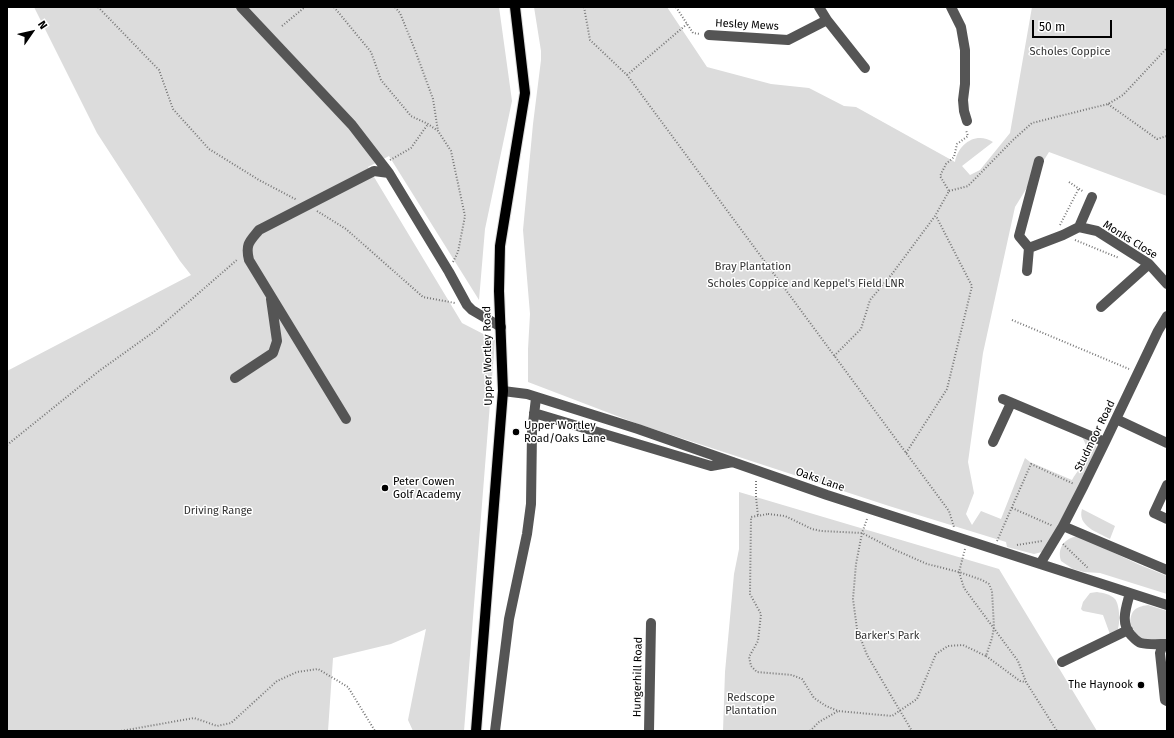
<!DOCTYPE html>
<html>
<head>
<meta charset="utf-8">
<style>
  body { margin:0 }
  #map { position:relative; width:1174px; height:738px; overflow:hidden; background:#fff; font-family:"Fira Sans",sans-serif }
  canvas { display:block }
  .frame { position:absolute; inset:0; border:8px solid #000; pointer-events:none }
  .north { position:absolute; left:12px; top:12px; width:40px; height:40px; -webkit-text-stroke:3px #fff; paint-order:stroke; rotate:56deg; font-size:11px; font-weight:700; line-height:16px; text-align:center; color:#000 }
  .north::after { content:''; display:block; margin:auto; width:14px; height:18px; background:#000; clip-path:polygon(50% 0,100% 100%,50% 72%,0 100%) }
  .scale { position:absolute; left:1032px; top:20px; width:80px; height:18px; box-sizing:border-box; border:2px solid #000; border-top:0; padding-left:5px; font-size:12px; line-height:14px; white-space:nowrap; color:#000; -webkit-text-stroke:3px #fff; paint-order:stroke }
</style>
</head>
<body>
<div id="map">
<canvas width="1174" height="738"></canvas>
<div class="frame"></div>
<div class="north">N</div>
<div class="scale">50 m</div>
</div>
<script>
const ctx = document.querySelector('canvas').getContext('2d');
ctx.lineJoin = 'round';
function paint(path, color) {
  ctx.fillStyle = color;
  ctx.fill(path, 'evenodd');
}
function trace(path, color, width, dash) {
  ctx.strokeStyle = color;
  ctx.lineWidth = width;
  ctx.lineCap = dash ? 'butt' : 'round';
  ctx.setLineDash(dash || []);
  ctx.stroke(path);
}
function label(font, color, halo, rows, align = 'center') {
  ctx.font = font + ' "Fira Sans",sans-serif';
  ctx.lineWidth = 3;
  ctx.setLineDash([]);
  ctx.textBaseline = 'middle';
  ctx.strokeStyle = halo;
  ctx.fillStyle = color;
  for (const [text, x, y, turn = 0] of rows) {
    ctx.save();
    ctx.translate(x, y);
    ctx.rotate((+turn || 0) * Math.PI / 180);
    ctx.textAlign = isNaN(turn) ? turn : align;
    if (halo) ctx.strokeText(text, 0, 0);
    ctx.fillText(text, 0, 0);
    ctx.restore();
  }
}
paint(new Path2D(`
  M34 7H499L512 101 485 229 479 300 389 156 368 167 462 323 495 340 464 731H413L408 720 426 629 391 644 333 658 328 731H7V371L191 275 180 261 97 133Z
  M534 7H667L707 67 771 84 809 88 844 106 856 107 955 162C958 144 976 131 993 142L962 166 970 175 980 170 1010 133 1032 7H1167V196L1049 152 1015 207 983 353 968 462 974 493 966 514 972 525 981 511 1001 519 1025 458 1030 462 1072 480C1082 462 1095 460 1082 437L1095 443 1097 448 1051 540 1042 552 1034 554 1007 547 1006 542 889 506 638 424 528 382V349L530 314 523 230 533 124 541 60V51Z
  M739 492 999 569 1097 731H723L725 672 734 574 739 549Z
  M1082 509 1115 526 1110 539C1097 532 1077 526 1082 509Z
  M1077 536 1082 538 1140 565 1167 576V594L1100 573 1084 572 1073 569 1061 561C1057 548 1064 539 1077 536Z
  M1097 592C1103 593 1110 594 1115 599 1120 605 1121 627 1116 633 1115 634 1112 636 1111 637L1103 615 1083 611 1081 609 1083 602 1090 593Z
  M1148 605 1167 611V640H1147L1139 638 1130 624C1131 611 1134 607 1148 605Z`), '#dcdcdc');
const major = new Path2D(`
  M476 731 503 391 499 291 500 246 525 93 515 7`);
trace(major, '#dbdbdb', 12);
trace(new Path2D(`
  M98 7 159 70 173 109 209 149 259 180 297 200
  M334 7 371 52 381 80 411 116 428 124 438 131 451 151 465 216 458 252 453 262
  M395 7 400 13 415 50 433 99 438 131
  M584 7 590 40 627 75 949 511 954 527
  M676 7 693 33 700 34
  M282 26 305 7
  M627 75 687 24
  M1108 104 1157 139 1167 136
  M390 160 411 148 428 124
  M1069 182 1084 192
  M949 191 968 186 1013 140 1032 123 1108 104 1123 95 1167 48
  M317 211 346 229 423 297 455 303
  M1060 225 1079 188
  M1075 240 1119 258
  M1012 320 1129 369
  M834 356 861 329 870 300 892 274 935 216 949 191 940 176 946 164 954 157 957 144 968 136 966 130
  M7 445 99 371 155 331 238 259
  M906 453 947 389 972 286 936 216
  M756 481V497L758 516
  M1012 508 1053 526
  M768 514 785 516 812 529 821 531 862 533 893 549 927 564 959 572 982 580 989 584 992 591 994 627 992 638 986 656 963 645 948 646 936 654 917 699 892 716 838 711 826 706 814 698 802 679 792 675 757 672 751 666 749 657 758 641 761 614 750 594 751 517Z
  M867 519 862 533 856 564 853 599 857 629 867 655 912 731
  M997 541 1031 464 1074 484
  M1063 544 1089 569
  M1017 545 1042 541
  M965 549 959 572 964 588 1018 661 1026 682 1057 731
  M986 656 1020 681 1026 682
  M121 731 194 718 206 722 217 726 231 723 277 681 297 672 318 669 348 687 375 731
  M810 731 819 722 838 711`), '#777', 2, [1, 2]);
trace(new Path2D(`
  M241 7 352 125 389 173 449 272 467 305 472 310 501 327
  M819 7 827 20 865 68
  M951 7 961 27 965 50V84L963 100 964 111 967 121
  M709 35 788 40 827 20
  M1079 227 1092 197
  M1029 248 1019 236 1039 161
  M1027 271 1029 248 1063 235 1079 227 1097 231 1130 252 1149 264 1167 284
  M1101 307 1149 264
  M235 378 273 353 277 341 271 299
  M503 391 527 394 638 429 827 495 1167 605
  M1003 399 1105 442
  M534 413 711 466 733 462
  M346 419 249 260C245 244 250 241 259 230L374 171 389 173
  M1116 419 1167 443
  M993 442 1011 403
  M1167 485 1154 513 1167 519
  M1063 526 1167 570
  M1040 564 1063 526 1083 487 1105 442 1158 331 1167 316
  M1130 593C1126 608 1120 623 1131 635 1134 638 1137 642 1141 643 1149 645 1159 644 1167 644
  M1163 644 1160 653 1165 700 1167 701
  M1062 662 1128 630
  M495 731 509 619 527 534 531 504 532 432 536 398
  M649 731 651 623`), '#555', 10);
trace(major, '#000', 10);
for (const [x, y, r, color] of [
  [516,432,4,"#000"],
  [385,488,4,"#000"],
  [1141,685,4,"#000"]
]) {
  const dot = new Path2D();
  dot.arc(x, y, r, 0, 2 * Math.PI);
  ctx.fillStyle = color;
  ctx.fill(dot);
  trace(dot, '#fff', 1.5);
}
label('11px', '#000', '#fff', [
  ["Hesley Mews",747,25,3],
  ["Monks Close",1130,240,32],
  ["Upper Wortley Road",488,356,-91],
  ["Studmoor Road",1095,436,-64],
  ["Oaks Lane",820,480,19],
  ["Hungerhill Road",638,677,-89]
]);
label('11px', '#333', '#fff', [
  ["Scholes Coppice",1070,52],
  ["Bray Plantation",753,267],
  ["Scholes Coppice and Keppel's Field LNR",806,284],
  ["Driving Range",218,511],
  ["Barker's Park",887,636],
  ["Redscope",751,698],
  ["Plantation",751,711]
]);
label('11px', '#000', '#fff', [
  ["Upper Wortley",524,426],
  ["Road/Oaks Lane",524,439],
  ["Peter Cowen",393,482],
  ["Golf Academy",393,495],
  ["The Haynook",1133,685,"right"]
], 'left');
</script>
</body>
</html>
